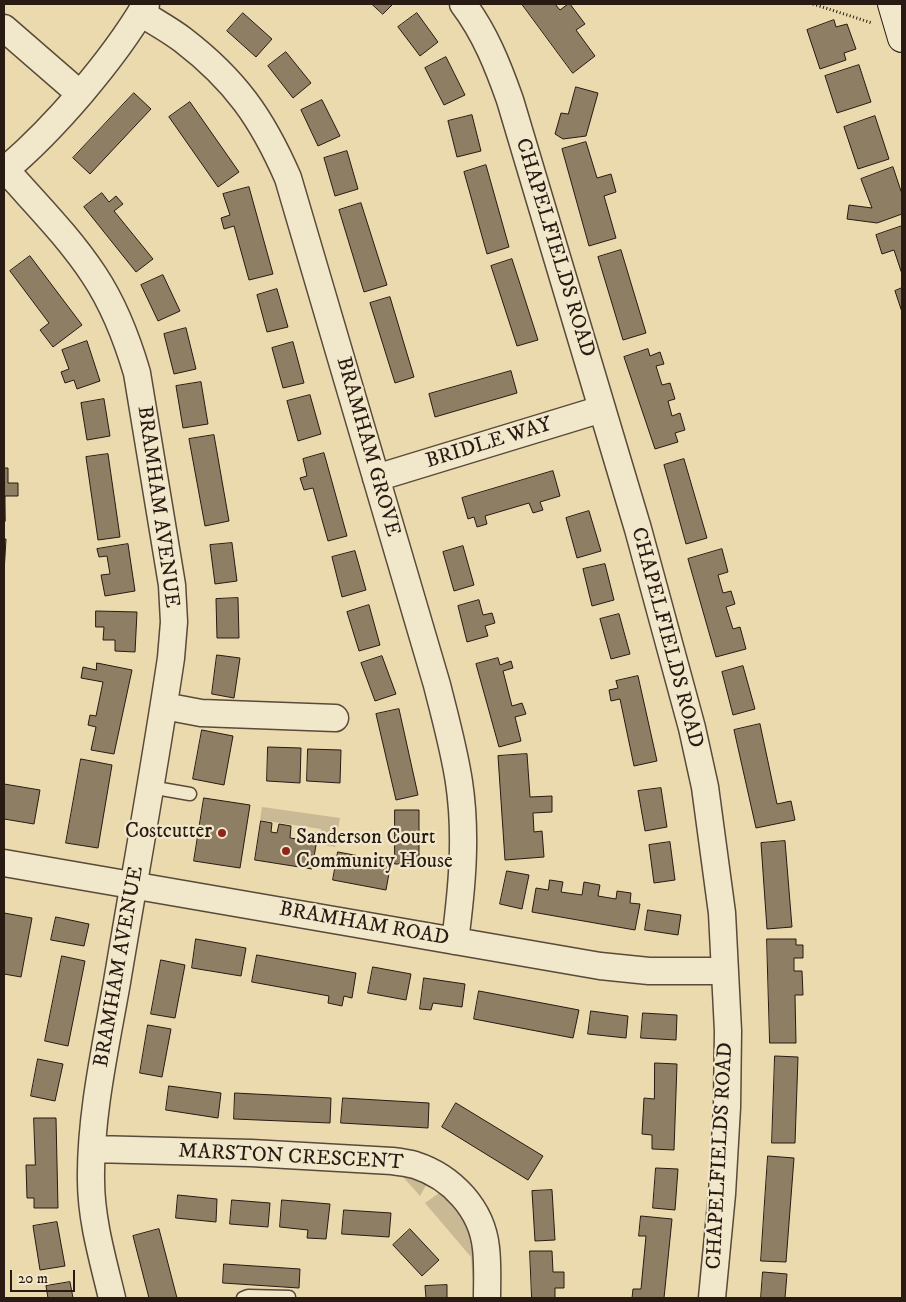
<!DOCTYPE html>
<html>
<head>
<meta charset="utf-8">
<style>
  body { margin:0 }
  #map { position:relative; width:906px; height:1302px; overflow:hidden; background:#eadaae; font-family:"IM FELL DW Pica",serif }
  canvas { display:block }
  .frame { position:absolute; inset:0; border:5px solid #291a13; pointer-events:none }
  .scale { position:absolute; left:10px; top:1270px; width:65px; height:22px; box-sizing:border-box; border:2px solid #291a13; border-top:0; padding-left:6px; font-size:15px; line-height:18px; white-space:nowrap; color:#291a13; -webkit-text-stroke:4px #f1e7ca; paint-order:stroke }
</style>
</head>
<body>
<div id="map">
<canvas width="906" height="1302"></canvas>
<div class="frame"></div>
<div class="scale">20 m</div>
</div>
<script>
const ctx = document.querySelector('canvas').getContext('2d');
ctx.lineJoin = 'round';
function paint(path, color) {
  ctx.fillStyle = color;
  ctx.fill(path, 'evenodd');
}
function trace(path, color, width, dash) {
  ctx.strokeStyle = color;
  ctx.lineWidth = width;
  ctx.lineCap = dash ? 'butt' : 'round';
  ctx.setLineDash(dash || []);
  ctx.stroke(path);
}
function label(font, color, halo, rows, align = 'center') {
  ctx.font = font + ' "IM FELL DW Pica",serif';
  ctx.lineWidth = 4.5;
  ctx.setLineDash([]);
  ctx.textBaseline = 'middle';
  ctx.strokeStyle = halo;
  ctx.fillStyle = color;
  for (const [text, x, y, turn = 0] of rows) {
    ctx.save();
    ctx.translate(x, y);
    ctx.rotate((+turn || 0) * Math.PI / 180);
    ctx.textAlign = isNaN(turn) ? turn : align;
    if (halo) ctx.strokeText(text, 0, 0);
    ctx.fillText(text, 0, 0);
    ctx.restore();
  }
}
paint(new Path2D(`
  M262 807 340 818 335 847 319 844 321 829 260 820Z
  M397 1170 429 1180 420 1196Z
  M442 1191 454 1200 477 1240 480 1282 473 1283 471 1257 425 1203Z`), '#c9b994');
const building = new Path2D(`
  M372 4H393L383 14Z
  M522 4H555L560 10 568 4H570L585 24 576 30 595 56 573 73Z
  M243 13 272 39 256 57 227 31Z
  M417 13 438 42 420 56 398 27Z
  M834 20 836 27 847 24 856 49 844 53 846 60 820 69 807 30Z
  M286 52 311 83 293 98 268 66Z
  M446 57 465 95 444 105 425 68Z
  M859 65 871 102 837 113 825 76Z
  M576 87 598 93 586 136 563 139 555 134 561 113 568 114Z
  M134 93 151 109 90 174 73 158Z
  M322 100 340 136 318 146 301 110Z
  M190 102 239 172 218 187 169 117Z
  M472 115 481 151 457 157 448 121Z
  M875 116 889 159 858 169 844 127Z
  M586 142 597 178 611 174 616 192 604 196 616 238 589 246 562 149Z
  M347 151 358 189 335 196 324 158Z
  M486 165 509 247 487 254 464 172Z
  M893 167 902 194V214L877 223 847 219 849 205 872 208 861 179Z
  M249 187 273 274 249 280 234 226 224 229 221 218 230 215 223 194Z
  M102 193 109 202 116 196 123 204 114 211 153 259 136 272 84 207Z
  M361 203 387 285 364 292 339 210Z
  M902 226V274L894 250 882 254 876 235Z
  M621 250 646 333 623 340 598 257Z
  M30 256 82 325 53 347 40 330 49 323 10 271Z
  M512 259 538 340 517 346 491 266Z
  M163 275 180 311 158 321 141 285Z
  M902 288V312L895 291Z
  M277 289 288 327 267 332 257 295Z
  M390 297 414 377 395 383 370 303Z
  M186 328 196 369 174 374 164 334Z
  M87 341 100 381 77 389 74 380 65 383 61 372 69 369 62 350Z
  M293 342 304 383 283 388 272 348Z
  M648 349 650 356 660 352 664 364 656 366 662 385 670 383 675 399 668 401 672 416 680 413 685 430 675 433 678 442 655 449 624 357Z
  M511 371 517 393 435 417 429 394Z
  M201 382 208 424 183 428 176 386Z
  M310 395 321 434 298 441 287 401Z
  M104 399 110 436 87 440 81 403Z
  M214 435 229 521 205 526 189 439Z
  M324 453 347 536 328 541 313 488 304 490 300 478 307 476 303 459Z
  M108 454 120 537 98 540 86 457Z
  M684 459 707 538 686 544 664 465Z
  M4 468H8V483H18V496H5V521Z
  M553 471 560 496 540 502 543 510 533 513 529 503 485 516 487 524 477 527 474 517 468 519 462 498Z
  M589 511 601 551 577 558 566 518Z
  M4 539H6L4 573Z
  M232 543 237 581 215 584 210 545Z
  M128 544 135 591 105 596 101 575 110 574 107 556 99 557 97 549Z
  M463 546 474 585 454 591 443 552Z
  M722 549 728 572 718 575 723 593 731 591 735 604 726 607 733 629 740 627 746 649 716 657 688 559Z
  M355 551 366 590 342 597 332 557Z
  M605 564 614 600 592 606 583 569Z
  M238 598 239 638H217L216 599Z
  M479 600 483 615 492 613 495 623 485 626 488 636 467 642 458 606Z
  M369 605 380 645 359 651 347 612Z
  M96 611 137 612 135 652 115 651V640H103L104 627H96Z
  M619 614 630 654 611 659 600 619Z
  M217 655 240 658 234 698 212 694Z
  M382 656 396 694 375 701 361 663Z
  M498 658 500 665 511 661 513 668 503 671 512 706 522 703 526 714 515 717 521 741 499 747 476 664Z
  M97 663 132 670 114 754 91 750 96 727 88 725 90 715 96 716 103 682 81 678 83 667 96 670Z
  M743 666 755 709 733 715 722 672Z
  M638 676 657 761 634 766 620 699 611 701 609 690 618 688 616 681Z
  M399 709 418 795 396 800 376 714Z
  M760 724 777 804 791 801 795 820 756 828 734 730Z
  M202 730 233 736 224 785 193 779Z
  M268 747 301 748 300 783 267 781Z
  M308 749 341 750 340 783 307 781Z
  M527 754 530 797 552 796V812L533 813 534 832 542 831 544 857 505 860 498 756Z
  M81 759 112 765 98 848 66 843Z
  M4 784 40 790 34 824 4 819Z
  M661 788 667 827 645 831 638 791Z
  M204 798 250 805 240 868 194 861Z
  M395 810H419V864H395Z
  M261 821 272 823 271 832 277 833 279 824 291 826 290 838 310 841 312 832 318 833 312 869 255 860Z
  M785 841 792 927 767 929 761 843Z
  M670 842 675 880 654 883 649 845Z
  M338 852 391 862 386 890 333 880Z
  M507 871 529 875 522 909 500 904Z
  M550 880 563 882 561 892 582 895 584 882 600 885 598 896 616 899 617 891 631 893 630 903 640 904 635 930 532 912 536 888 548 890Z
  M648 910 681 915 678 935 645 930Z
  M4 913 32 918 21 977 4 974Z
  M56 917 89 924 84 946 51 940Z
  M196 939 246 948 241 976 192 968Z
  M767 939H796V945H803V958H794V971H802L803 995H795L796 1043H770Z
  M257 955 356 973 352 998 344 996 342 1006 328 1003 329 996 252 982Z
  M62 956 85 961 68 1046 45 1041Z
  M161 960 185 965 175 1018 151 1014Z
  M373 967 411 974 406 1000 368 993Z
  M424 978 465 984 462 1007 433 1003 431 1010 420 1009Z
  M479 991 579 1010 573 1038 474 1019Z
  M591 1011 628 1016 626 1038 588 1034Z
  M643 1013 677 1015 676 1040 641 1038Z
  M148 1025 171 1029 162 1077 140 1073Z
  M775 1056 798 1057 795 1143H772Z
  M38 1059 63 1064 55 1101 31 1096Z
  M655 1063 677 1064 674 1150 652 1149V1135L642 1134 644 1098 654 1099Z
  M169 1086 221 1093 218 1118 166 1110Z
  M235 1093 331 1098 330 1123 234 1119Z
  M343 1098 429 1103 428 1128 341 1123Z
  M456 1103 543 1156 528 1180 442 1127Z
  M34 1118H56L58 1208H34V1198H27L26 1165H35Z
  M768 1156 794 1158 786 1262 761 1261Z
  M656 1168 678 1169 675 1210 653 1208Z
  M552 1190 555 1240 535 1241 532 1191Z
  M178 1195 217 1199 216 1222 176 1218Z
  M232 1200 270 1203 268 1227 230 1224Z
  M282 1200 330 1204 326 1239 307 1238 308 1230 280 1227Z
  M344 1210 391 1213 389 1237 342 1234Z
  M641 1216 672 1219 664 1298H632L633 1289H641L646 1236H639Z
  M57 1222 65 1266 40 1270 33 1226Z
  M159 1229 177 1298H149L133 1236Z
  M410 1229 439 1260 422 1276 393 1245Z
  M530 1251H552L553 1272H564V1288H555V1298H532Z
  M224 1264 300 1269 299 1288 223 1283Z
  M763 1272 787 1274 785 1298H761Z
  M70 1282 73 1298H48L46 1286Z
  M447 1285V1298H426L425 1286Z`);
paint(building, '#8d7e64');
trace(building, '#291a13', 1);
const service = new Path2D(`
  M150 787 190 794
  M243 1298 248 1296 289 1297`);
const minor = new Path2D(`
  M463 4C485 33 498 66 510 100L638 529 692 728 705 787 722 913 728 1031 727 1107 722 1194 712 1298
  M141 13C155 22 170 30 183 40 235 80 262 118 288 178L437 685C445 717 454 749 459 782 467 835 462 888 455 941
  M4 28 80 94
  M6 170C36 204 69 237 94 275 114 305 127 339 137 373L172 585 174 622 171 658C155 766 135 874 117 982 106 1045 90 1116 91 1180 91 1220 103 1260 112 1298
  M4 171C54 129 113 60 146 4
  M376 478 602 409
  M164 706 201 713 335 718
  M4 863 600 966 649 971H725
  M92 1149 251 1153 392 1161C400 1162 408 1163 415 1165 452 1177 482 1209 486 1248 488 1265 487 1282 487 1298`);
const secondary = new Path2D(`
  M892 4 902 38`);
trace(service, '#594a3a', 15);
trace(minor, '#594a3a', 29);
trace(secondary, '#291a13', 30);
trace(new Path2D(`
  M813 4 872 23`), '#291a13', 3, [1, 2.5]);
trace(service, '#f1e7ca', 12);
trace(minor, '#f1e7ca', 26);
trace(secondary, '#f1e7ca', 28);
for (const [x, y, r, color] of [
  [222,833,5,"#8f2418"],
  [286,851,5,"#8f2418"]
]) {
  const dot = new Path2D();
  dot.arc(x, y, r, 0, 2 * Math.PI);
  ctx.fillStyle = color;
  ctx.fill(dot);
  trace(dot, '#f1e7ca', 2);
}
label('21px', '#291a13', '#f1e7ca', [
  ["CHAPELFIELDS ROAD",554,248,73],
  ["BRIDLE WAY",489,444,-17],
  ["BRAMHAM GROVE",367,447,74],
  ["BRAMHAM AVENUE",157,507,82],
  ["CHAPELFIELDS ROAD",666,638,75],
  ["BRAMHAM ROAD",364,925,10],
  ["BRAMHAM AVENUE",120,967,-80],
  ["CHAPELFIELDS ROAD",721,1156,-87],
  ["MARSTON CRESCENT",291,1158,3]
]);
label('21px', '#291a13', '#f1e7ca', [
  ["Costcutter",212,833],
  ["Sanderson Court",296,839,"left"],
  ["Community House",296,863,"left"]
], 'right');
</script>
</body>
</html>
